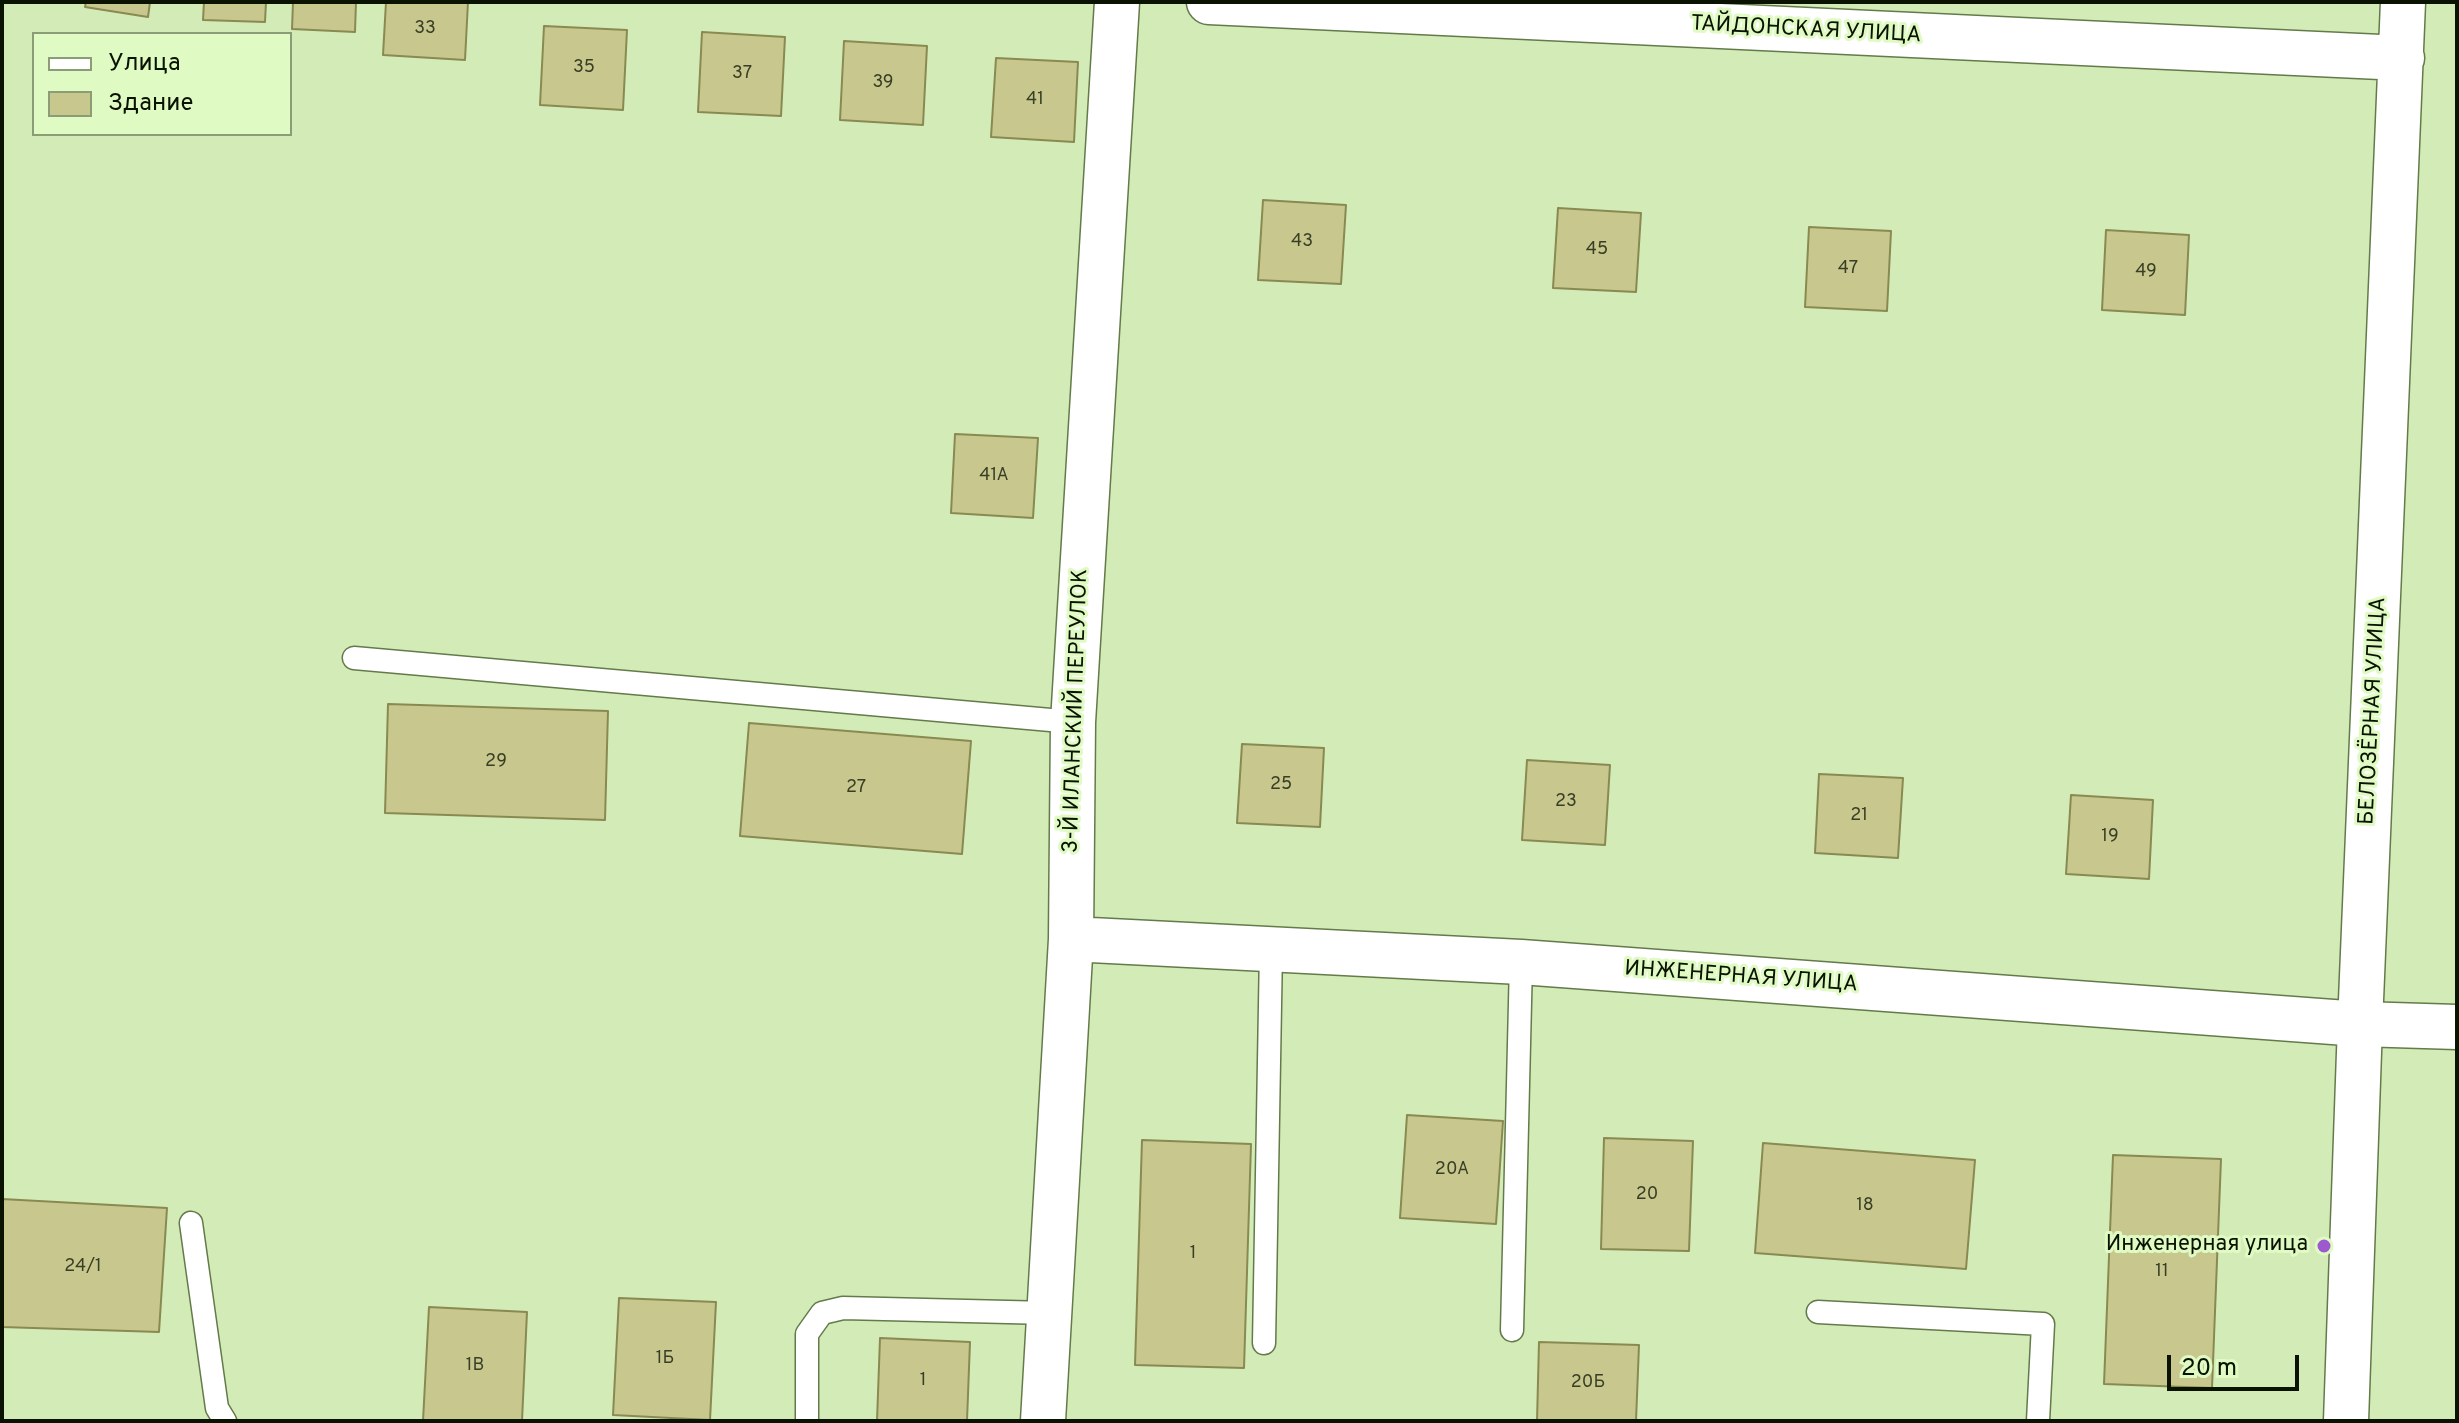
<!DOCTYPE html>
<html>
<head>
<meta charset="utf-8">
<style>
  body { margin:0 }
  #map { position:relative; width:2459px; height:1423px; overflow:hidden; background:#d3ecb7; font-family:Overpass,sans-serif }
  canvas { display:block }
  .frame { position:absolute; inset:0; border:4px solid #0a1202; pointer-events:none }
  .legend { position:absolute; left:32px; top:32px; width:260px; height:104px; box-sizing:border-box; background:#e0fac3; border:2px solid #8a9d76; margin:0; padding:10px 14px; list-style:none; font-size:24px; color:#0a1202 }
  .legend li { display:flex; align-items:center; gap:16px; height:40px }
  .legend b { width:40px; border:2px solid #8a9d76 }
  .scale { position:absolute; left:2167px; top:1355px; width:132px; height:36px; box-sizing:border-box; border:4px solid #0a1202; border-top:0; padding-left:10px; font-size:24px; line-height:28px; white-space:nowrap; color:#0a1202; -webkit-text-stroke:6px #e0fac3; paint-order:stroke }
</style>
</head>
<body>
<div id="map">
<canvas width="2459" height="1423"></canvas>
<div class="frame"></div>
<ul class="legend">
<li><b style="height:10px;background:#fff"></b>Улица</li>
<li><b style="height:22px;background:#c7c78e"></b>Здание</li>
</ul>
<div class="scale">20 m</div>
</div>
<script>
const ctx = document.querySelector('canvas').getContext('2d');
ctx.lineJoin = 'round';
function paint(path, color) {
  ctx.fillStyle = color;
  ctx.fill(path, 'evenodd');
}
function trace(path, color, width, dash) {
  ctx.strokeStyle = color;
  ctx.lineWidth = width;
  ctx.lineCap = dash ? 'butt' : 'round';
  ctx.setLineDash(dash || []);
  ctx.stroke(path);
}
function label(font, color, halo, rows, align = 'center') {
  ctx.font = font + ' Overpass,sans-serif';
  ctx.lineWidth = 6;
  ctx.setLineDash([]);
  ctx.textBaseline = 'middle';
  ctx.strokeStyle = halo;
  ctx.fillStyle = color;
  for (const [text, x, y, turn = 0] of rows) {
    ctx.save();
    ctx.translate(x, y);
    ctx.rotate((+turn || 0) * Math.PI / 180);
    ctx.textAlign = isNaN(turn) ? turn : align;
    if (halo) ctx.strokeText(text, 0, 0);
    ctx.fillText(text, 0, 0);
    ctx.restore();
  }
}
const building = new Path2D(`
  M86 2H150L148 17 85 7Z
  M204 2H266L265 22 203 20Z
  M293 2H356L355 32 292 29Z
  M386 2H468L465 60 383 55Z
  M544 26 627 30 623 110 540 105Z
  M702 32 785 37 781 116 698 112Z
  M844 41 927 46 923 125 840 120Z
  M996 58 1078 62 1074 142 991 137Z
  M1263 200 1346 205 1341 284 1258 280Z
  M1558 208 1641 213 1636 292 1553 288Z
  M1809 227 1891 231 1887 311 1805 307Z
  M2106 230 2189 235 2185 315 2102 310Z
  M955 434 1038 438 1033 518 951 513Z
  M388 704 608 711 605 820 385 813Z
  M749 723 971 741 962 854 740 836Z
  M1242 744 1324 748 1320 827 1237 823Z
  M1527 760 1610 765 1605 845 1522 840Z
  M1819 774 1903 778 1898 858 1815 853Z
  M2071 795 2153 800 2149 879 2066 874Z
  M1407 1115 1503 1121 1496 1224 1400 1218Z
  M1604 1138 1693 1141 1689 1251 1601 1249Z
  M1142 1140 1251 1144 1244 1368 1135 1365Z
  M1763 1143 1975 1160 1966 1269 1755 1253Z
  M2113 1155 2221 1159 2212 1388 2104 1384Z
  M2 1199 167 1208 159 1332 2 1327Z
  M619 1298 716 1302 710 1420 613 1415Z
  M429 1307 527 1312 522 1421H423Z
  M880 1338 970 1342 967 1421H877Z
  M1539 1342 1639 1345 1636 1421H1537Z`);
paint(building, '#c7c78e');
trace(building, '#898952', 2);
const service = new Path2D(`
  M354 658 1073 722
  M191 1223 217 1408 225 1421
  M1818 1312 2043 1324 2038 1421
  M1512 1330 1521 962
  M1264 1343 1271 949
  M807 1421V1334L822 1313 843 1308 1049 1313`);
const minor = new Path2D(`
  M1209 2 2402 58
  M1071 939 1521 962 2360 1024 2457 1027
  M1043 1421 1071 939 1073 722 1117 2
  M2346 1421 2360 1024 2403 2`);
trace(service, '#647a4a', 25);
trace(minor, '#647a4a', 47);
trace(service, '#fff', 22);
trace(minor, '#fff', 44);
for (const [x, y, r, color] of [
  [2324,1246,8,"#9d59ce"]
]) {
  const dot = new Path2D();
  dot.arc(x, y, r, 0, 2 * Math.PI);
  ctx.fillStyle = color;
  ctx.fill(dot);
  trace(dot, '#e0fac3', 3);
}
label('18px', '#393f25', null, [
  ["33",425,29],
  ["35",584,68],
  ["37",742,74],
  ["39",883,83],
  ["41",1035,100],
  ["43",1302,242],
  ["45",1597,250],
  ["47",1848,269],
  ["49",2146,272],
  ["41А",994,476],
  ["29",496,762],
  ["25",1281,785],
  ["27",856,788],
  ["23",1566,802],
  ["21",1859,816],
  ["19",2110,837],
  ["20А",1452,1170],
  ["20",1647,1195],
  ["18",1865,1206],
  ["1",1193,1254],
  ["24/1",83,1267],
  ["11",2162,1272],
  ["1Б",665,1359],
  ["1В",475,1366],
  ["1",923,1381],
  ["20Б",1588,1383]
]);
label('22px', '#0a1202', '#e0fac3', [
  ["ТАЙДОНСКАЯ УЛИЦА",1806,31,3],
  ["3-Й ИЛАНСКИЙ ПЕРЕУЛОК",1077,711,-88],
  ["БЕЛОЗЁРНАЯ УЛИЦА",2374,711,-87],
  ["ИНЖЕНЕРНАЯ УЛИЦА",1741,978,4]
]);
label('22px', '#0a1202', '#e0fac3', [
  ["Инженерная улица",2308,1246]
], 'right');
</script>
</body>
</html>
